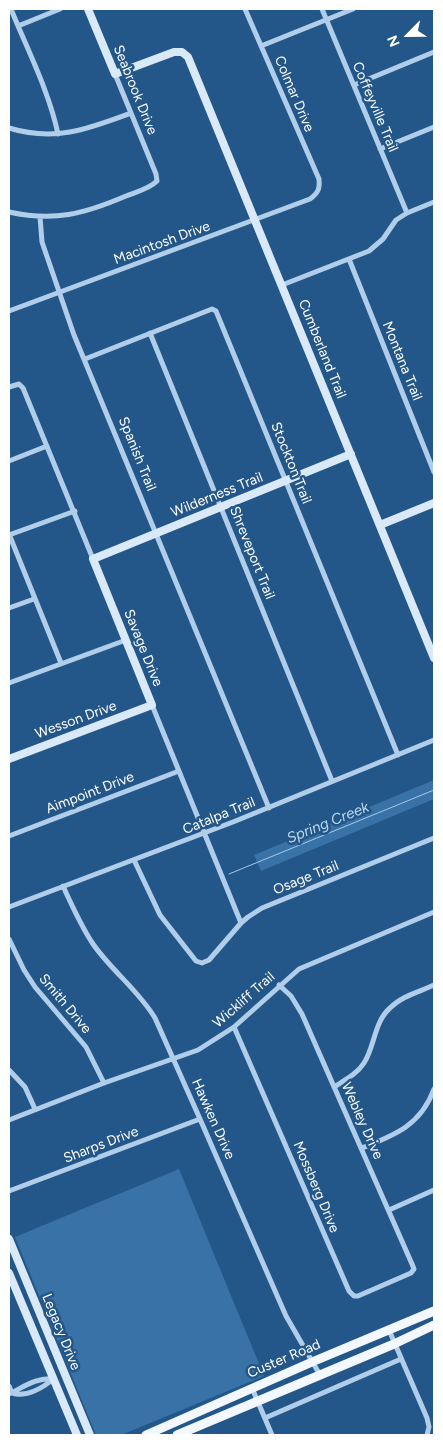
<!DOCTYPE html>
<html>
<head>
<meta charset="utf-8">
<style>
  body { margin:0 }
  #map { position:relative; width:443px; height:1444px; overflow:hidden; background:#245789; font-family:Figtree,sans-serif }
  canvas { display:block }
  .frame { position:absolute; inset:0; border:10px solid #fff; pointer-events:none }
  .north { position:absolute; left:383px; top:10px; width:50px; height:50px; -webkit-text-stroke:4px #245789; paint-order:stroke; rotate:247deg; font-size:14px; font-weight:700; line-height:20px; text-align:center; color:#fff }
  .north::after { content:''; display:block; margin:auto; width:18px; height:22px; background:#fff; clip-path:polygon(50% 0,100% 100%,50% 72%,0 100%) }
</style>
</head>
<body>
<div id="map">
<canvas width="443" height="1444"></canvas>
<div class="frame"></div>
<div class="north">N</div>
</div>
<script>
const ctx = document.querySelector('canvas').getContext('2d');
ctx.lineJoin = 'round';
function paint(path, color) {
  ctx.fillStyle = color;
  ctx.fill(path, 'evenodd');
}
function trace(path, color, width, dash) {
  ctx.strokeStyle = color;
  ctx.lineWidth = width;
  ctx.lineCap = dash ? 'butt' : 'round';
  ctx.setLineDash(dash || []);
  ctx.stroke(path);
}
function label(font, color, halo, rows, align = 'center') {
  ctx.font = font + ' Figtree,sans-serif';
  ctx.lineWidth = 5;
  ctx.setLineDash([]);
  ctx.textBaseline = 'middle';
  ctx.strokeStyle = halo;
  ctx.fillStyle = color;
  for (const [text, x, y, turn = 0] of rows) {
    ctx.save();
    ctx.translate(x, y);
    ctx.rotate((+turn || 0) * Math.PI / 180);
    ctx.textAlign = isNaN(turn) ? turn : align;
    if (halo) ctx.strokeText(text, 0, 0);
    ctx.fillText(text, 0, 0);
    ctx.restore();
  }
}
paint(new Path2D(`
  M434 780V799L261 871 254 855Z
  M179 1169 264 1376 121 1435H96L15 1237Z`), '#3872a6');
trace(new Path2D(`
  M229 874 434 790`), '#a4caeb', 1);
trace(new Path2D(`
  M11 9C27 49 49 91 58 134
  M322 9 407 213
  M18 26 60 9
  M261 46 353 9
  M354 85 434 52
  M9 128C55 142 88 129 131 113
  M380 149 434 127
  M9 212C54 222 84 214 126 196 136 192 149 189 157 181L156 174 115 74
  M40 217 42 242 74 335 269 808
  M349 259 434 472
  M282 285 369 251 383 239 396 220 407 213 434 202
  M9 311 310 199C318 193 320 189 319 179L245 9
  M150 333 332 781
  M85 359 212 309 216 311 398 755
  M9 387 19 384 23 388 93 559
  M9 461 47 446
  M9 534 61 663
  M9 535 75 511
  M9 608 34 599
  M9 683 126 640
  M152 705 241 923
  M9 836 179 771
  M134 860 160 915 196 961 202 963 209 960 241 923 248 917 262 908 434 838
  M63 886C72 906 81 926 93 944 111 970 139 991 155 1018L200 1119 286 1316 320 1375
  M9 907 233 822 434 740
  M9 939 24 970 35 987 86 1047 104 1083
  M234 1027 349 1291 354 1296H358L411 1273 414 1269 412 1264 302 1014 291 996 279 985
  M9 1070 25 1087 35 1109
  M334 1087C345 1080 357 1074 364 1063 375 1046 374 1022 390 1008 402 996 419 992 434 985
  M9 1120 104 1083 198 1050 234 1027 299 969 434 912
  M362 1148C395 1135 421 1125 434 1089
  M9 1191 200 1119
  M389 1210 434 1190
  M389 1330 427 1418 429 1427 427 1435
  M9 1386 12 1393
  M252 1388 272 1435
  M12 1393C25 1398 43 1388 53 1379
  M9 1394C22 1388 37 1377 53 1379
  M265 1418 401 1359`), '#b0ceea', 5);
trace(new Path2D(`
  M88 9 115 74 174 52H182L188 57 434 658
  M380 525 434 503
  M9 759 152 705 93 559 351 454
  M9 1239 90 1435
  M9 1273 77 1435`), '#dae9f8', 8);
trace(new Path2D(`
  M146 1435 312 1362 434 1311
  M177 1435 394 1344 434 1325`), '#f3f8fe', 9);
label('14px', '#fff', '#245789', [
  ["Seabrook Drive",135,90,68],
  ["Colmar Drive",294,94,67],
  ["Coffeyville Trail",375,107,67],
  ["Macintosh Drive",162,243,-20],
  ["Cumberland Trail",322,349,68],
  ["Montana Trail",402,361,68],
  ["Spanish Trail",137,454,68],
  ["Stockton Trail",291,463,68],
  ["Wilderness Trail",217,495,-22],
  ["Shreveport Trail",252,553,68],
  ["Savage Drive",143,648,68],
  ["Wesson Drive",76,720,-20],
  ["Aimpoint Drive",90,793,-21],
  ["Catalpa Trail",219,816,-22],
  ["Osage Trail",306,878,-22],
  ["Wickliff Trail",244,1000,-41],
  ["Smith Drive",65,1004,50],
  ["Hawken Drive",213,1119,66],
  ["Webley Drive",362,1121,66],
  ["Sharps Drive",101,1145,-21],
  ["Mossberg Drive",316,1187,67],
  ["Legacy Drive",61,1332,68],
  ["Custer Road",284,1359,-23]
]);
label('italic 15px', '#bbd8f1', '#245789', [
  ["Spring Creek",328,823,-22]
]);
</script>
</body>
</html>
